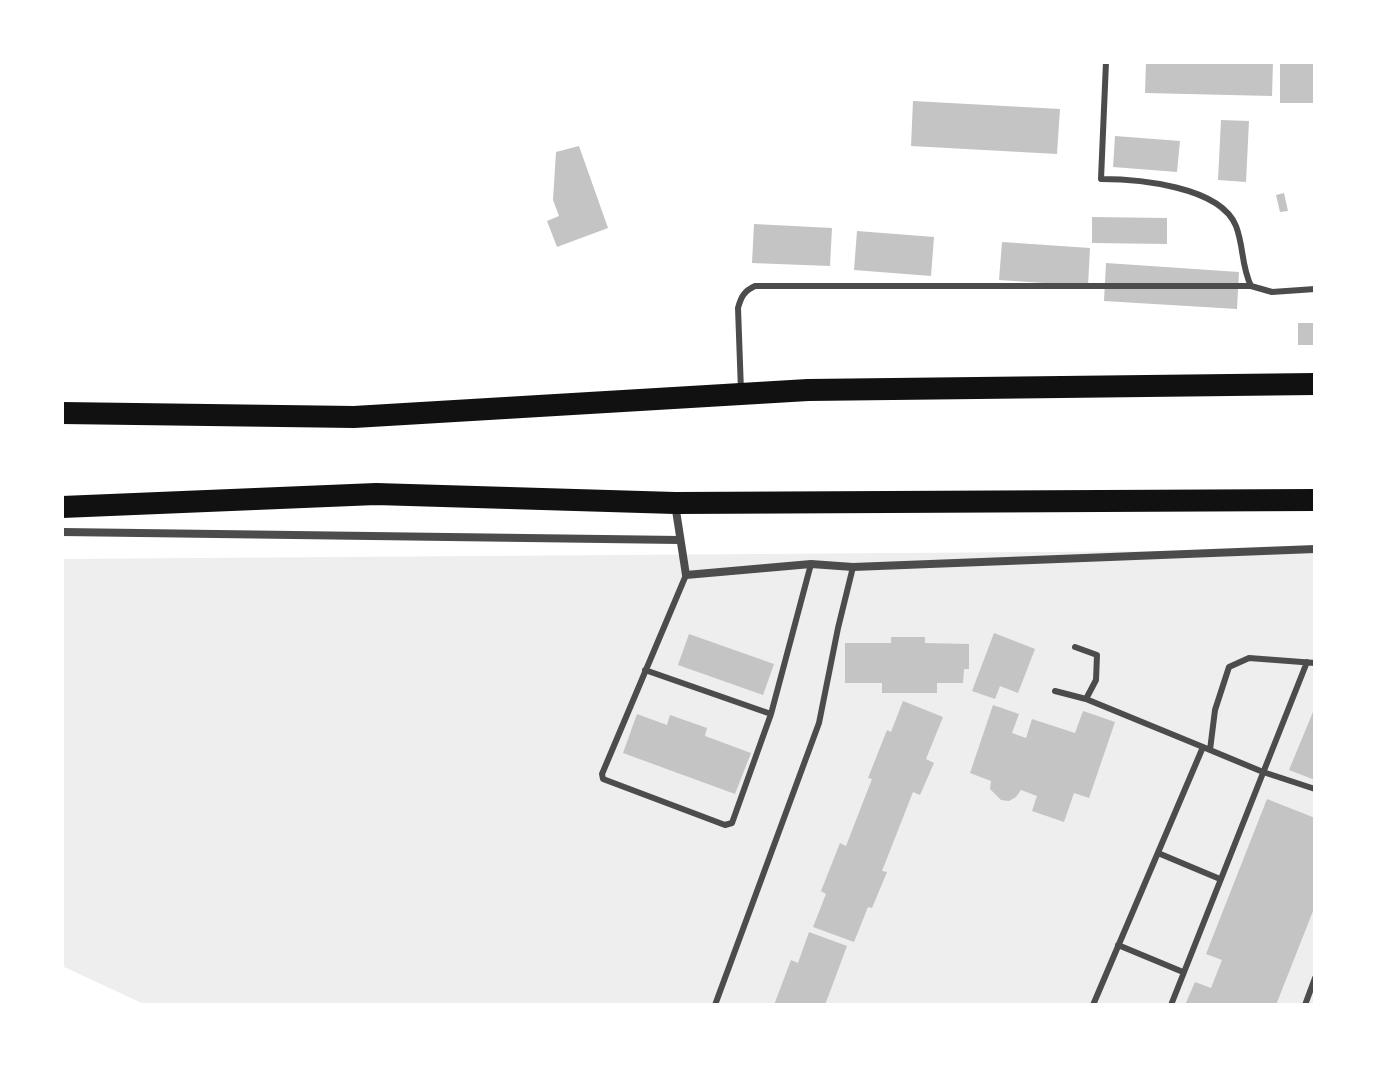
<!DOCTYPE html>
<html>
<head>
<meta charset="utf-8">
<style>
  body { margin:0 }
  #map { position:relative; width:1377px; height:1067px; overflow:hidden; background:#fff; font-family:Mulish,sans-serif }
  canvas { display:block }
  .frame { position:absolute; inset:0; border:64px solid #fff; pointer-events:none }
</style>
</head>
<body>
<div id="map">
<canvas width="1377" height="1067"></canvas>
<div class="frame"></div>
</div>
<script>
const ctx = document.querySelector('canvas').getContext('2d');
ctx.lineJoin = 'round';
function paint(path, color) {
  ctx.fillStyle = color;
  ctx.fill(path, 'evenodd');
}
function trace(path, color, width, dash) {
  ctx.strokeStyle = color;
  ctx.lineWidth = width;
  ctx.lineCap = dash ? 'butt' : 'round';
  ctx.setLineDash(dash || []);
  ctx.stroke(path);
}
paint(new Path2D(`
  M1315 550V1005H146L62 966V559Z`), '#eee');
paint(new Path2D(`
  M1146 62H1273L1272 96 1145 93Z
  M1280 62H1315V103H1280Z
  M913 101 1060 109 1057 154 911 146Z
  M1221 120 1249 121 1246 182 1218 180Z
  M1115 136 1180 141 1177 172 1113 167Z
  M579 146 608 228 557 247 547 221 559 216 553 200 556 152Z
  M1284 193 1288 211 1280 212 1276 195Z
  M1092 217 1167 218V244L1092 243Z
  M754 224 832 228 830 266 752 263Z
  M857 231 934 237 931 276 854 270Z
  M1002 242 1090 248 1088 286 999 280Z
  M1106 263 1239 272 1237 309 1104 301Z
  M1298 323H1315V345H1298Z
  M994 633 1035 649 1018 693 1000 686 995 699 972 691Z
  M689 634 774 664 763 695 678 665Z
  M891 637H925V643L969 644V669H964L963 683H937V693H882V683H845V643H891Z
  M903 701 943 717 926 759 934 763 920 795 913 792 882 871 887 872 872 908 868 907 854 942 813 927 826 894 821 891 840 843 846 846 872 779 868 778 887 730 891 732Z
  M993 705 1019 714 1012 733 1026 738 1032 719 1075 733 1083 711 1115 722 1089 798 1074 793 1064 822 1032 811 1037 796 1021 790 1016 797 1009 801 1001 800 990 789 991 781 970 773Z
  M1315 707V780L1289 770Z
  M637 714 667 725 670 715 707 728 705 736 751 753 735 794 623 753Z
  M1267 799 1315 818V906L1276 1005H1185L1195 982 1211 988 1222 960 1206 954Z
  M809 932 847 946 825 1005H774L791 960 798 963Z`), '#c4c4c4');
trace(new Path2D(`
  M1106 62 1101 179C1137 179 1220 186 1236 226 1244 247 1241 265 1251 286L1272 292 1315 289
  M741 391 738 308C741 297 744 291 755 286H1251
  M686 575 602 774 603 779 725 825 732 823 771 714 811 564
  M1075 647 1097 655 1096 680 1086 699
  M645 670 771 714
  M1055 691 1086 699 1203 747
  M1210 750 1263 772 1315 789
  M1158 853 1220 879
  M1118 945 1183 972
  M715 1005 819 723 838 628 853 567
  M1093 1005 1203 747 1210 750 1215 710 1229 667 1249 658 1315 663
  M1171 1005 1307 662
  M1305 1005 1315 978`), '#4c4c4c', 6);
trace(new Path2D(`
  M675 504 686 575 811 564 853 567 1315 549
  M62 532 680 540`), '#4c4c4c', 8);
trace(new Path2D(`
  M62 413 354 417 808 390 1315 384
  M62 507 376 494 675 503 1315 500`), '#111', 22);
</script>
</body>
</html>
